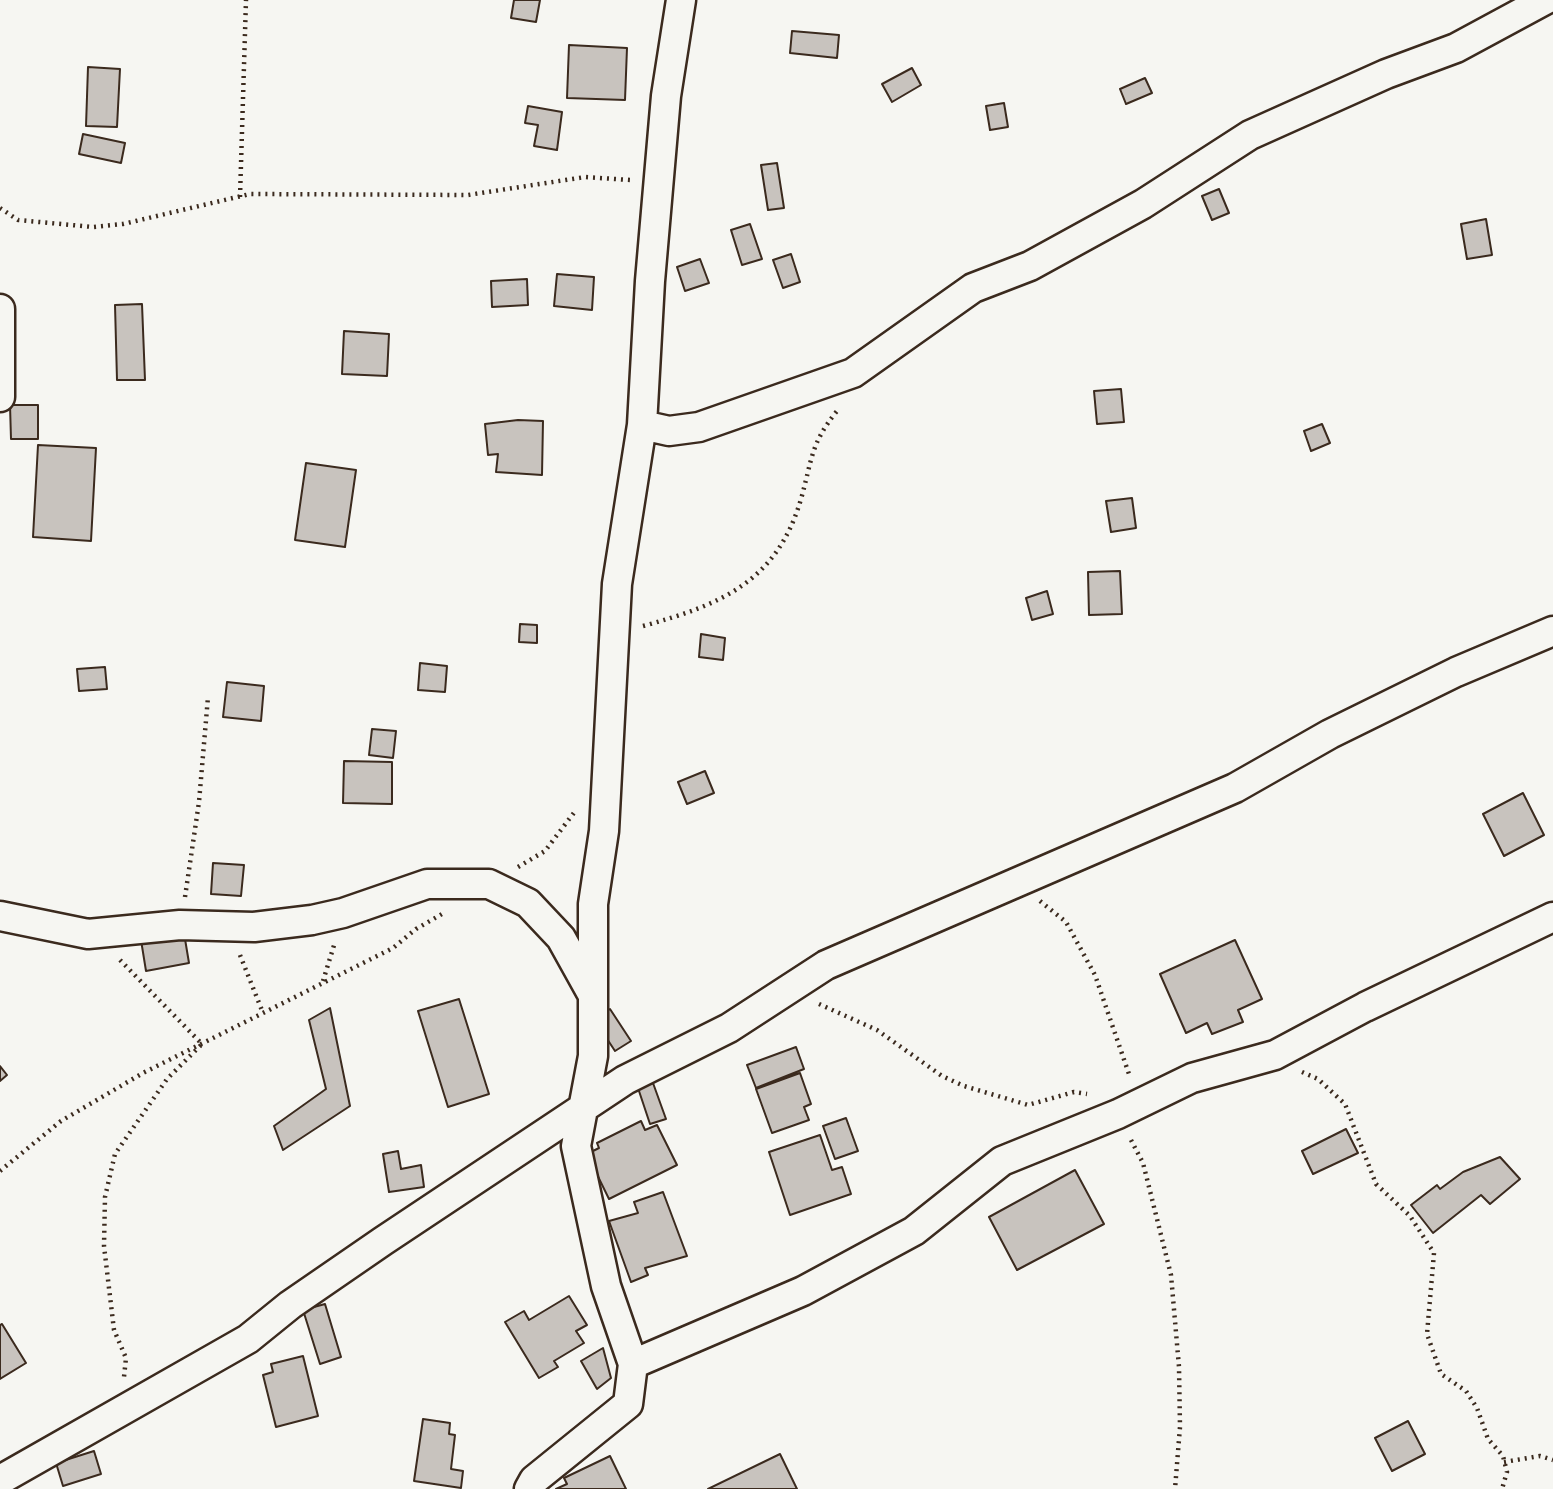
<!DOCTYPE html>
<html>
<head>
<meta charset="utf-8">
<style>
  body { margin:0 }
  canvas { display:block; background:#f6f6f2 }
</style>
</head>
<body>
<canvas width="1553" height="1489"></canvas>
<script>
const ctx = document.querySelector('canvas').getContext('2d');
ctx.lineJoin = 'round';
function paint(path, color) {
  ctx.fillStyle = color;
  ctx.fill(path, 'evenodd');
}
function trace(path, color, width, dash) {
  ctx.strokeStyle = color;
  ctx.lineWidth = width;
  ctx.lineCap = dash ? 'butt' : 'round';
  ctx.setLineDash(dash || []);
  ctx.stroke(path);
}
const building = new Path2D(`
  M514 0H540L536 22 511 18Z
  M792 31 839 35 837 58 790 53Z
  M569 45 627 48 625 100 567 98Z
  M88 67 120 69 117 127 86 126Z
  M912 68 921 85 892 102 882 84Z
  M1145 78 1152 93 1126 104 1120 89Z
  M1004 103 1008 127 990 130 986 106Z
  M528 106 562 112 557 150 534 146 538 125 525 123Z
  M83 134 125 143 121 163 79 154Z
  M777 163 784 208 768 210 761 165Z
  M1219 189 1229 213 1212 220 1202 196Z
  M1486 219 1492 255 1467 259 1461 224Z
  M750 224 762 259 742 265 731 230Z
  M791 254 800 282 783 288 773 260Z
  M700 259 709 283 685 291 677 267Z
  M557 274 594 277 592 310 554 306Z
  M527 279 528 305 492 307 491 281Z
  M142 304 145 380H117L115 305Z
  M344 331 389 334 387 376 342 374Z
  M1121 389 1124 422 1097 424 1094 391Z
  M10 405H38V439H11Z
  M518 420 543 421 542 475 496 472 498 454 488 455 485 424Z
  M1322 424 1330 443 1311 451 1304 431Z
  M38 445 96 448 91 541 33 537Z
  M306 463 356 470 345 547 295 540Z
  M1132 498 1136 528 1111 532 1106 501Z
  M1120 571 1122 614 1089 615 1088 572Z
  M1047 591 1053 614 1032 620 1026 598Z
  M520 624 537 625V643L519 642Z
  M701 634 725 638 723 660 699 657Z
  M420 663 447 666 445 692 418 690Z
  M105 667 107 689 79 691 77 669Z
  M227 682 264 686 261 721 223 717Z
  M372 729 396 731 393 758 369 755Z
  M344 761 392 762V804L343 803Z
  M705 771 714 793 687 804 678 782Z
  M1523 793 1544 835 1504 856 1483 814Z
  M213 863 244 865 241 896 211 894Z
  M184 933 189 963 146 971 141 940Z
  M1235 940 1262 999 1238 1010 1243 1022 1212 1034 1207 1023 1186 1033 1160 974Z
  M459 999 489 1094 448 1107 418 1011Z
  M330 1008 350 1106 283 1150 274 1126 326 1089 309 1020Z
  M610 1009 631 1041 615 1051 594 1019Z
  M796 1047 804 1069 756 1088 747 1065Z
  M0 1066 7 1075 0 1081Z
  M800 1073 811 1104 804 1107 809 1120 772 1133 756 1089Z
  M653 1083 666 1119 650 1124 638 1088Z
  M846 1118 858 1151 835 1159 823 1126Z
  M641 1121 645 1130 657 1125 677 1165 609 1199 587 1154 599 1148 597 1143Z
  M1346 1129 1358 1153 1313 1174 1302 1151Z
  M820 1135 832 1170 842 1167 851 1194 790 1215 769 1152Z
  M398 1151 401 1169 421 1165 424 1187 389 1192 383 1154Z
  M1500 1157 1520 1179 1490 1204 1481 1195 1433 1233 1411 1205 1437 1185 1440 1189 1463 1172Z
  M1075 1170 1104 1224 1017 1270 989 1217Z
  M663 1192 687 1256 645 1268 648 1275 631 1282 609 1221 638 1213 634 1202Z
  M569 1296 587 1325 576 1331 584 1343 554 1361 558 1367 539 1378 505 1322 524 1311 529 1320Z
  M325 1304 341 1357 320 1364 303 1310Z
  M2 1324 26 1363 0 1379V1325Z
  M603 1348 611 1378 597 1389 581 1361Z
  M303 1356 318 1416 276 1427 263 1375 273 1372 271 1364Z
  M423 1419 450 1423 449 1434 455 1435 451 1469 463 1471 461 1488 414 1481Z
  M1408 1421 1425 1454 1392 1471 1375 1438Z
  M94 1451 101 1474 63 1486 56 1463Z
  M780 1454 797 1489H708Z
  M610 1456 626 1489H556L567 1484 564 1478Z`);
paint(building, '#c8c3be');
trace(building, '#3b2a1e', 2);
const street = new Path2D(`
  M0 309V397
  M642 425 669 431 699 427 853 373 973 288 1030 266 1143 204 1250 135 1386 74 1456 48 1545 0
  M0 916 88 934 180 925 254 927 312 920 343 913 427 884H489L528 903 561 938 591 992
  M633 1364 803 1291 914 1231 1002 1161 1118 1114 1192 1078 1275 1055 1365 1007 1553 917
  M0 1480 248 1339 290 1305 383 1241 625 1080 729 1028 826 965 1235 788 1330 734 1456 672 1553 631
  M529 1489 534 1480 628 1404 633 1364 606 1286 576 1146 593 1056V904L604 831 617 584 642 425 650 281 666 96 681 0`);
trace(street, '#3b2a1e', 33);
trace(new Path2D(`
  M240 197 246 0
  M0 208 18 220 93 227 123 224 250 194 468 195 585 177 630 180
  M643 626C720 605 777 582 801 499 812 461 810 444 837 411
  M518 867 545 851 576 810
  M185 897 199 802 208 697
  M1040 901 1066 922 1095 975 1130 1077
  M240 955 263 1013
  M120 960 202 1044 167 1079 115 1154 105 1197 104 1246 114 1330 126 1358 124 1377
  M323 981 335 942
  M819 1004 877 1030 942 1076 964 1086 1028 1105 1074 1092 1087 1094
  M1302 1072 1318 1079 1345 1104 1376 1184 1410 1216 1434 1253 1427 1334 1441 1374 1466 1391 1477 1408 1488 1439 1503 1456 1507 1472 1502 1489
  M1131 1140 1143 1163 1171 1275 1179 1367 1180 1427 1175 1489
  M0 1171 61 1121 143 1073 393 948 416 929 442 914
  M1504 1462 1540 1456 1553 1460`), '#3b2a1e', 4.5, [2, 5]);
trace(street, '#f6f6f2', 28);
</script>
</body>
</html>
